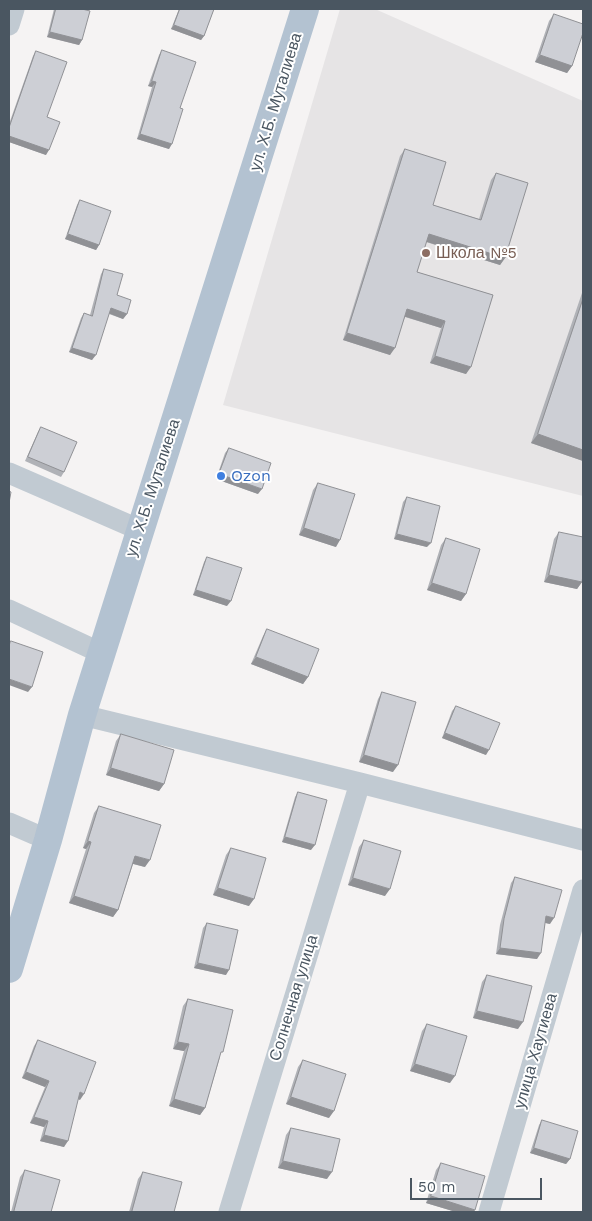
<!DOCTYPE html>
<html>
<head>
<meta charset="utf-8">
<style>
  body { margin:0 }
  #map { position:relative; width:592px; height:1221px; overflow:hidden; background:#f5f3f3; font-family:"Work Sans",sans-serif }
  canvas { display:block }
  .frame { position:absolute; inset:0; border:10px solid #4a5661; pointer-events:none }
  .scale { position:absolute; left:410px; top:1178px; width:132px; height:22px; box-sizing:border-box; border:2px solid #4a5661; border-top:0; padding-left:6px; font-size:15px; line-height:18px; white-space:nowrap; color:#4a5661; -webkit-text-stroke:4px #fff; paint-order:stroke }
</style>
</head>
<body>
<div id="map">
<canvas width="592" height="1221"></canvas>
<div class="frame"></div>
<div class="scale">50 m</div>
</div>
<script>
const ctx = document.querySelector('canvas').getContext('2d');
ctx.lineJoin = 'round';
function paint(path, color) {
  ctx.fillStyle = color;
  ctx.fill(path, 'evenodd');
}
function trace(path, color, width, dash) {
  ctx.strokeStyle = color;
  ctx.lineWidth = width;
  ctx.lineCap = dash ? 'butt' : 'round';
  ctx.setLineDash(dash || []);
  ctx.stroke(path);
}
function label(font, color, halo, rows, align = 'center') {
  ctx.font = font + ' "Work Sans",sans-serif';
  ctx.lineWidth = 4;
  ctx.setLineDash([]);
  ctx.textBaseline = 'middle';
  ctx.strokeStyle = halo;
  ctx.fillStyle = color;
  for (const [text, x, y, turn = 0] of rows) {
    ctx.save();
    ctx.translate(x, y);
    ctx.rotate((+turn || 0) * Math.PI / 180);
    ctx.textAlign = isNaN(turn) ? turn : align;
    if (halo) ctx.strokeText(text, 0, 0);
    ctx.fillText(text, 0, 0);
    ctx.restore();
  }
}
paint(new Path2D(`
  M340 9H375L583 101V496L223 405Z`), '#e6e4e5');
trace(new Path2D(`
  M9 25 14 9
  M9 473 140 530
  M9 610 101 653
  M82 715 360 783 583 840
  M9 823 48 840
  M229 1212 360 783
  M489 1212 583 890`), '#c1cad2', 21);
trace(new Path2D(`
  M9 969 48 840 82 715 305 9`), '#b3c2d1', 28);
paint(new Path2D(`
  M54 9H82V40L79 45 47 37Z
  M179 9H214L204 36 201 40 171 29Z
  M554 14 572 66 567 73 535 62 549 21Z
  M162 50 180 108 169 149 137 139 152 87 148 86 159 55Z
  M36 51 47 117 46 155 9 142V124L33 56Z
  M405 149 433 205 479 219 491 180 496 173 505 258 500 265 426 242 417 272 493 295 466 374 430 363 441 328 405 317 390 355 343 340 400 156Z
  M80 200 99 245 96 250 65 239 77 205Z
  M104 269 127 314 123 319 109 314 92 360 69 352 81 318 84 313 90 315 101 274Z
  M583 290V461L531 443Z
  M41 427 64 472 61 477 25 461 38 432Z
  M229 448 258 494 216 479 225 453Z
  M318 483 336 547 299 535 313 490Z
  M407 497 427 547 394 539 403 502Z
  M559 532 582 582 577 589 544 582 554 539Z
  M446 538 466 594 461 601 427 590 441 545Z
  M207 557 227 606 193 595 204 562Z
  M267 629 308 677 303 684 251 664 263 636Z
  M382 692 393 772 359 762 378 699Z
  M456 706 486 755 442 738 452 711Z
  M121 734 164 784 159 791 106 775 116 741Z
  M298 792 311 850 282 842 295 797Z
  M99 806 145 867 133 864 118 910 113 917 69 903 86 849 83 848 94 813Z
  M364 840 385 896 348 885 359 847Z
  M231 848 249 906 213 895 226 855Z
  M515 877 550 924 545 923 537 959 496 954 500 925 511 883Z
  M207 923 226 975 194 968 203 928Z
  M487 975 518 1029 473 1018 482 982Z
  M188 999 220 1057 205 1108 200 1115 169 1106 184 1051 173 1049 183 1006Z
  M427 1024 450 1083 410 1071 422 1031Z
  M38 1040 80 1100 78 1099 64 1147 40 1141 44 1127 30 1123 45 1087 22 1078 34 1046Z
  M303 1060 329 1118 286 1104 298 1067Z
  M542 1120 570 1159 566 1164 530 1153 539 1125Z
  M291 1128 327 1179 278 1168 286 1135Z
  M441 1163 475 1210 473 1212H456L426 1203 436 1170Z
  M25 1170 51 1212H11L20 1177Z
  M143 1172 174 1212H129L138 1179Z`), '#b0b2b7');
paint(new Path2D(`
  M174 25 204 36 201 40 171 29Z
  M50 32 82 40 79 45 47 37Z
  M540 55 572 66 567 73 535 62Z
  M152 81 156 82 152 87 148 86Z
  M140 134 172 144 169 149 137 139Z
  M9 136 49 150 46 155 9 142Z
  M68 234 99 245 96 250 65 239Z
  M429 234 505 258 500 265 424 241Z
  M111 308 127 314 123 319 108 313Z
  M407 309 445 321 441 328 403 316Z
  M347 333 395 348 390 355 343 340Z
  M72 348 96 355 92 360 69 352Z
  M435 356 471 367 466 374 430 363Z
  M538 434 583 450V461L531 443Z
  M219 474 262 489 258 494 216 479Z
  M304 528 340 540 336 547 299 535Z
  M397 534 431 543 427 547 394 539Z
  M549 575 582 582 577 589 544 582Z
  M432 583 466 594 461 601 427 590Z
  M196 590 231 601 227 606 193 595Z
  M256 657 308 677 303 684 251 664Z
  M9 679 32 687 28 692 9 685Z
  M445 733 489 750 486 755 442 738Z
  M364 755 398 765 393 772 359 762Z
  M111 768 164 784 159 791 106 775Z
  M285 837 315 845 311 850 282 842Z
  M88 841 91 842 86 849 83 848Z
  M135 856 150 860 145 867 130 863Z
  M353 878 390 889 385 896 348 885Z
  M218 888 254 899 249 906 213 895Z
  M74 896 118 910 113 917 69 903Z
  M546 916 554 918 550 924 542 922Z
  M500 948 541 953 537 959 496 954Z
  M198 963 229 970 226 975 194 968Z
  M477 1011 523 1022 518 1029 473 1018Z
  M178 1042 189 1044 184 1051 173 1049Z
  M415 1064 455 1076 450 1083 410 1071Z
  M26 1072 49 1081 45 1087 22 1078Z
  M80 1092 84 1094 80 1100 76 1098Z
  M291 1097 334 1111 329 1118 286 1104Z
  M174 1099 205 1108 200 1115 169 1106Z
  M34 1117 48 1121 44 1127 30 1123Z
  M44 1135 68 1141 64 1147 40 1141Z
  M534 1148 570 1159 566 1164 530 1153Z
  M283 1161 332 1172 327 1179 278 1168Z
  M431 1196 475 1210 473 1212H456L426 1203Z`), '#909195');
const building = new Path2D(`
  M56 9H82L90 11 82 40 50 32Z
  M180 9H214L204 36 174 25Z
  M554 14 583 24V33L572 66 540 55Z
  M162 50 196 62 180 108 183 109 172 144 140 134 156 82 152 81Z
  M36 51 67 62 47 117 60 122 49 150 9 136V128Z
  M405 149 446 162 433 205 481 220 496 173 528 183 505 258 429 234 417 272 493 295 471 367 435 356 445 321 407 309 395 348 347 333Z
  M80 200 111 211 99 245 68 234Z
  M104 269 123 274 117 295 131 300 127 314 111 308 96 355 72 348 84 313 92 316Z
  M583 299V450L538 434Z
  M41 427 77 442 64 472 28 457Z
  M229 448 271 463 262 489 219 474Z
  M318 483 355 494 340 540 304 528Z
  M9 491 11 492 9 503Z
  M407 497 440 506 431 543 397 534Z
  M559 532 583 537V576L582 582 549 575Z
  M446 538 480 549 466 594 432 583Z
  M207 557 242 568 231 601 196 590Z
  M267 629 319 649 308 677 256 657Z
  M11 641 43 652 32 687 9 679V646Z
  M382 692 416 702 398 765 364 755Z
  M456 706 500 723 489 750 445 733Z
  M121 734 174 750 164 784 111 768Z
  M298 792 327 800 315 845 285 837Z
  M99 806 161 825 150 860 135 856 118 910 74 896 91 842 88 841Z
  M364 840 401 851 390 889 353 878Z
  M231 848 266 858 254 899 218 888Z
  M515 877 562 890 554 918 546 916 541 953 500 948 504 919Z
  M207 923 238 930 229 970 198 963Z
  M487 975 532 986 523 1022 477 1011Z
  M188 999 233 1010 223 1052H221L205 1108 174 1099 189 1044 178 1042Z
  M427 1024 467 1036 455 1076 415 1064Z
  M38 1040 96 1062 84 1094 80 1092 68 1141 44 1135 48 1121 34 1117 49 1081 26 1072Z
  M303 1060 346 1074 334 1111 291 1097Z
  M542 1120 578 1131 570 1159 534 1148Z
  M291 1128 340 1139 332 1172 283 1161Z
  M441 1163 485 1176 475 1210 431 1196Z
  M25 1170 60 1180 51 1212H14Z
  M143 1172 182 1182 174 1212H132Z`);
paint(building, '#cdcfd5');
trace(building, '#909195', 1);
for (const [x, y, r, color] of [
  [426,253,5,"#8d6e63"],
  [221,476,5,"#3f7fe0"]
]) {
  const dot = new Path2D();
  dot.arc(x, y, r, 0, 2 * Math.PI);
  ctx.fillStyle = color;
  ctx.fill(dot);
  trace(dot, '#fff', 2);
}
label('16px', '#4a5661', '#fff', [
  ["ул. Х.Б. Муталиева",276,102,-73],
  ["ул. Х.Б. Муталиева",153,488,-72],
  ["Солнечная улица",294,998,-73],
  ["улица Хаутиева",536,1051,-74]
]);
label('16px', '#785e54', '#fff', [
  ["Школа №5",436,253]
], 'left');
label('16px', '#366cbe', '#fff', [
  ["Ozon",231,476]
], 'left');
</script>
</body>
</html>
